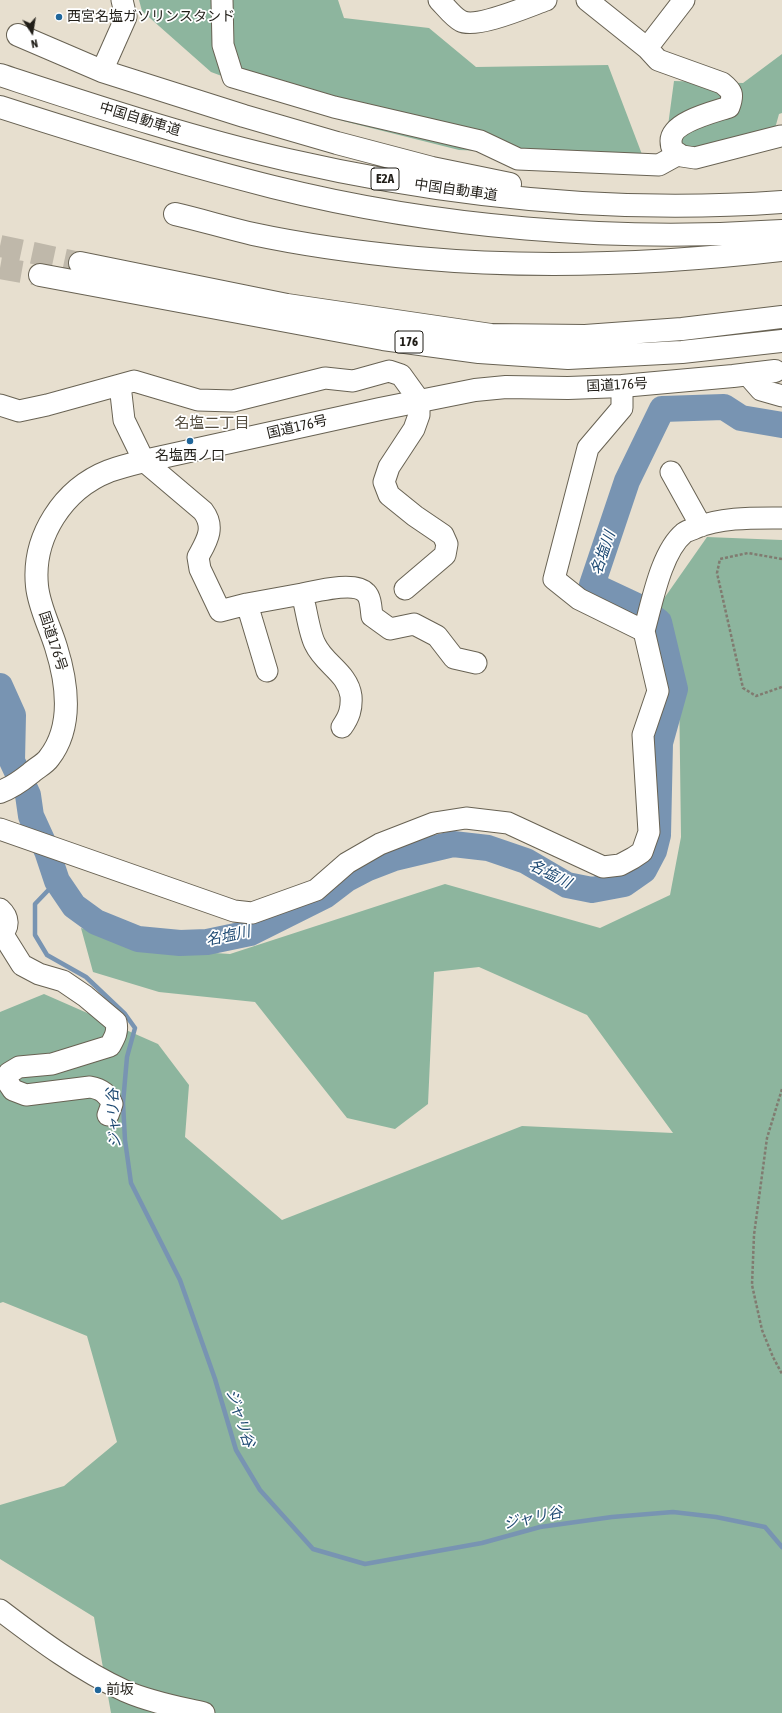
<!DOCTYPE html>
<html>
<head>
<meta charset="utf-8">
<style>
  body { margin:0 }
  #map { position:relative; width:782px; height:1713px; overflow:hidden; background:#e7dfcf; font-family:"Asap Condensed",sans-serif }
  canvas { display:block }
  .north { position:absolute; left:12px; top:12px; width:40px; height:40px; -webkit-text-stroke:3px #fff; paint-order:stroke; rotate:168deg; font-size:11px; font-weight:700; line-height:16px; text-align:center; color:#211e18 }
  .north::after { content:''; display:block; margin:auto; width:14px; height:18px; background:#211e18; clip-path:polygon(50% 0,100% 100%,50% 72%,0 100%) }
</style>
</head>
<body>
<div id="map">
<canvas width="782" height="1713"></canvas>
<div class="north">N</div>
</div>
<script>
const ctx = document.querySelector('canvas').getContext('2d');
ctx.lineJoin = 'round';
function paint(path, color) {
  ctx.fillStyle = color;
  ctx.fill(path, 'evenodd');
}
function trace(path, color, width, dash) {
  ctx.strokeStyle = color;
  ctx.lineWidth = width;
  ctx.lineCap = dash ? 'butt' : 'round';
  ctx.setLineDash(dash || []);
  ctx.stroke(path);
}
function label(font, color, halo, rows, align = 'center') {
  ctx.font = font + ' "Asap Condensed","Noto Sans JP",sans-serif';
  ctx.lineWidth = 3.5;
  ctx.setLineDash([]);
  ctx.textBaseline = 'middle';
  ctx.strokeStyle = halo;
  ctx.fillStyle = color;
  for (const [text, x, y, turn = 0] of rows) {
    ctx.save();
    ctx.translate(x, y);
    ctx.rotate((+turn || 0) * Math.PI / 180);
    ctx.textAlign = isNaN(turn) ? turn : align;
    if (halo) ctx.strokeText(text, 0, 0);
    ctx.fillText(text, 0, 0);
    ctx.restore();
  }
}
paint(new Path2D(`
  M139 0H338L344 18 429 28 476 67 608 65 643 157 459 150 343 121 211 72 142 11Z
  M782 54V113L779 114 774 132 688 154 665 148 674 81 743 83Z
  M707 537 782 540V1713H111L94 1617 0 1559V1505L64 1486 117 1442 87 1336 3 1302 0 1303V1012L44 994 158 1044 189 1085 185 1137 282 1220 522 1126 673 1133 587 1015 479 967 434 972 428 1104 395 1129 347 1118 255 1002 159 992 93 972 81 928 154 949 230 954 445 884 600 928 670 895 681 837 679 684 658 607Z`), '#8db59e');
trace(new Path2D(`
  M57 881 35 904V935L47 955 86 977 125 1014 135 1028 127 1057 123 1103 125 1140 131 1183 180 1280 215 1379 236 1450 260 1490 313 1549 365 1564 482 1543 540 1527 612 1517 673 1512 716 1517 765 1527 782 1547`), '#7894b2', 4.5);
trace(new Path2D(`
  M0 686 13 715 12 761 28 795 31 816 47 851 57 881 74 906 96 922 138 939 180 943 207 942 250 933 326 895 347 879 368 868 394 858 453 844 488 848 526 861 567 885 592 890 624 884 644 870 654 851 658 835 660 743 675 689 659 622 639 607 592 585 627 481 662 409 724 407 741 418 782 425`), '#7894b2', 26);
trace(new Path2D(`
  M0 246 80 263
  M0 268 40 275`), '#bfb8aa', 22, [22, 11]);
const minor = new Path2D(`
  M222 0 223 45 233 77 334 107 480 141 518 159 659 165 679 154
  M439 0C445 6 453 17 461 21 476 29 529 6 546 0
  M587 0 647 48 658 60 722 83C732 91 734 94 729 107 714 112 671 122 671 141 671 144 672 148 673 150L682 156 695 158 781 136
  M647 48 684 0
  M102 71 126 17 122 0
  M747 374 761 390 782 396
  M120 385 124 420 144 461 203 511C216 528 206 542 198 557L200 569 220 611 247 604 267 671
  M0 405 19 411 47 405 134 381 198 400 233 401 325 378 353 381 389 371 401 375 419 400V415L414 429 389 467 384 482 389 495 415 516 443 535 447 544 445 555 405 589
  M671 472 701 526
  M302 594C317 591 355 581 366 593 371 598 371 609 372 616L390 629 414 624 437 636 454 658 476 663
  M247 604 302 594C306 607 309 633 315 644 324 664 348 673 351 696 352 709 349 717 342 727
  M644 631C652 603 661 552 684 533 686 531 691 530 695 528 722 517 753 518 782 518
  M0 829 234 911 252 913 316 890 347 863 380 844 434 823 466 818 508 823 603 867 620 865 633 858 642 852 649 832 643 735 658 691 644 631 579 599 554 579 588 448 622 408V386
  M0 909C9 917 10 928 0 935
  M2 933 22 965 39 974 63 981 85 996 116 1022C118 1032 115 1037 110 1046L52 1064 19 1067 9 1073 7 1081 13 1090 26 1095 90 1087C101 1089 108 1093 112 1104L108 1115
  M0 1610C38 1639 81 1671 125 1691 150 1702 178 1707 204 1713`);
const highway = new Path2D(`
  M18 35 102 71 244 116 337 143 432 168 510 184
  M0 75C95 106 191 138 288 160 450 197 617 214 782 202
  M0 107C90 136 181 164 273 187 437 228 614 242 782 231
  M175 214C201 220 227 228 253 234 304 245 364 253 417 258 538 269 661 264 782 250
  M80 263 287 305 491 335 585 336 682 329 782 317
  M40 275 383 339 479 352 568 358 682 352 782 341
  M0 792C11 788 21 781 31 773 36 768 45 764 49 758 74 726 67 682 56 647 50 627 39 607 37 586 32 537 63 489 109 471 120 467 132 464 144 461L380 409 475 390 506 387 568 388 622 386 733 376 775 371`);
trace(minor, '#686253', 23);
trace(highway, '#686253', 24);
trace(new Path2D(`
  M782 559 748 553 720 559 717 573 743 688 756 696 782 687
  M782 1089 767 1138 754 1235 752 1285 762 1330 773 1357 782 1374`), '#807b70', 2.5, [3, 2]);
trace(minor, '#fff', 21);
trace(highway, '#fff', 22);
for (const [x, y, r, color] of [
  [59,17,4,"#20669a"],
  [190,441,4,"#20669a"],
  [98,1690,4,"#20669a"]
]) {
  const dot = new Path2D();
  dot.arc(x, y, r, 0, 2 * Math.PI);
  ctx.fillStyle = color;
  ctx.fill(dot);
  trace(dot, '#fff', 1.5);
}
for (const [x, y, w] of [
  [385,179,28],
  [409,342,28]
]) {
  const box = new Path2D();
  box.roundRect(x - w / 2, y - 11, w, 22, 3);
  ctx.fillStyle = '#fff';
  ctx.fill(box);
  trace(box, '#211e18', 1);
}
label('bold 13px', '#211e18', null, [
  ["E2A",385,179],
  ["176",409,342]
]);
label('14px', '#211e18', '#fff', [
  ["西宮名塩ガソリンスタンド",67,17],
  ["名塩西ノ口",190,456,"center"],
  ["前坂",106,1690]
], 'left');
label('14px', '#211e18', '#fff', [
  ["中国自動車道",140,119,17],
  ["中国自動車道",456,190,8],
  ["国道176号",617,385,-3],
  ["国道176号",297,427,-13],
  ["国道176号",53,641,72]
]);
label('15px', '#554e40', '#fff', [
  ["名塩二丁目",212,423]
]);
label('italic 15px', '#1e4a73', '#fff', [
  ["名塩川",603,553,-71],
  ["名塩川",550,874,27],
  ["名塩川",228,936,-12],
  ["ジャリ谷",114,1118,-93],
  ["ジャリ谷",240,1418,72],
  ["ジャリ谷",533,1518,-12]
]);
</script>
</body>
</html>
